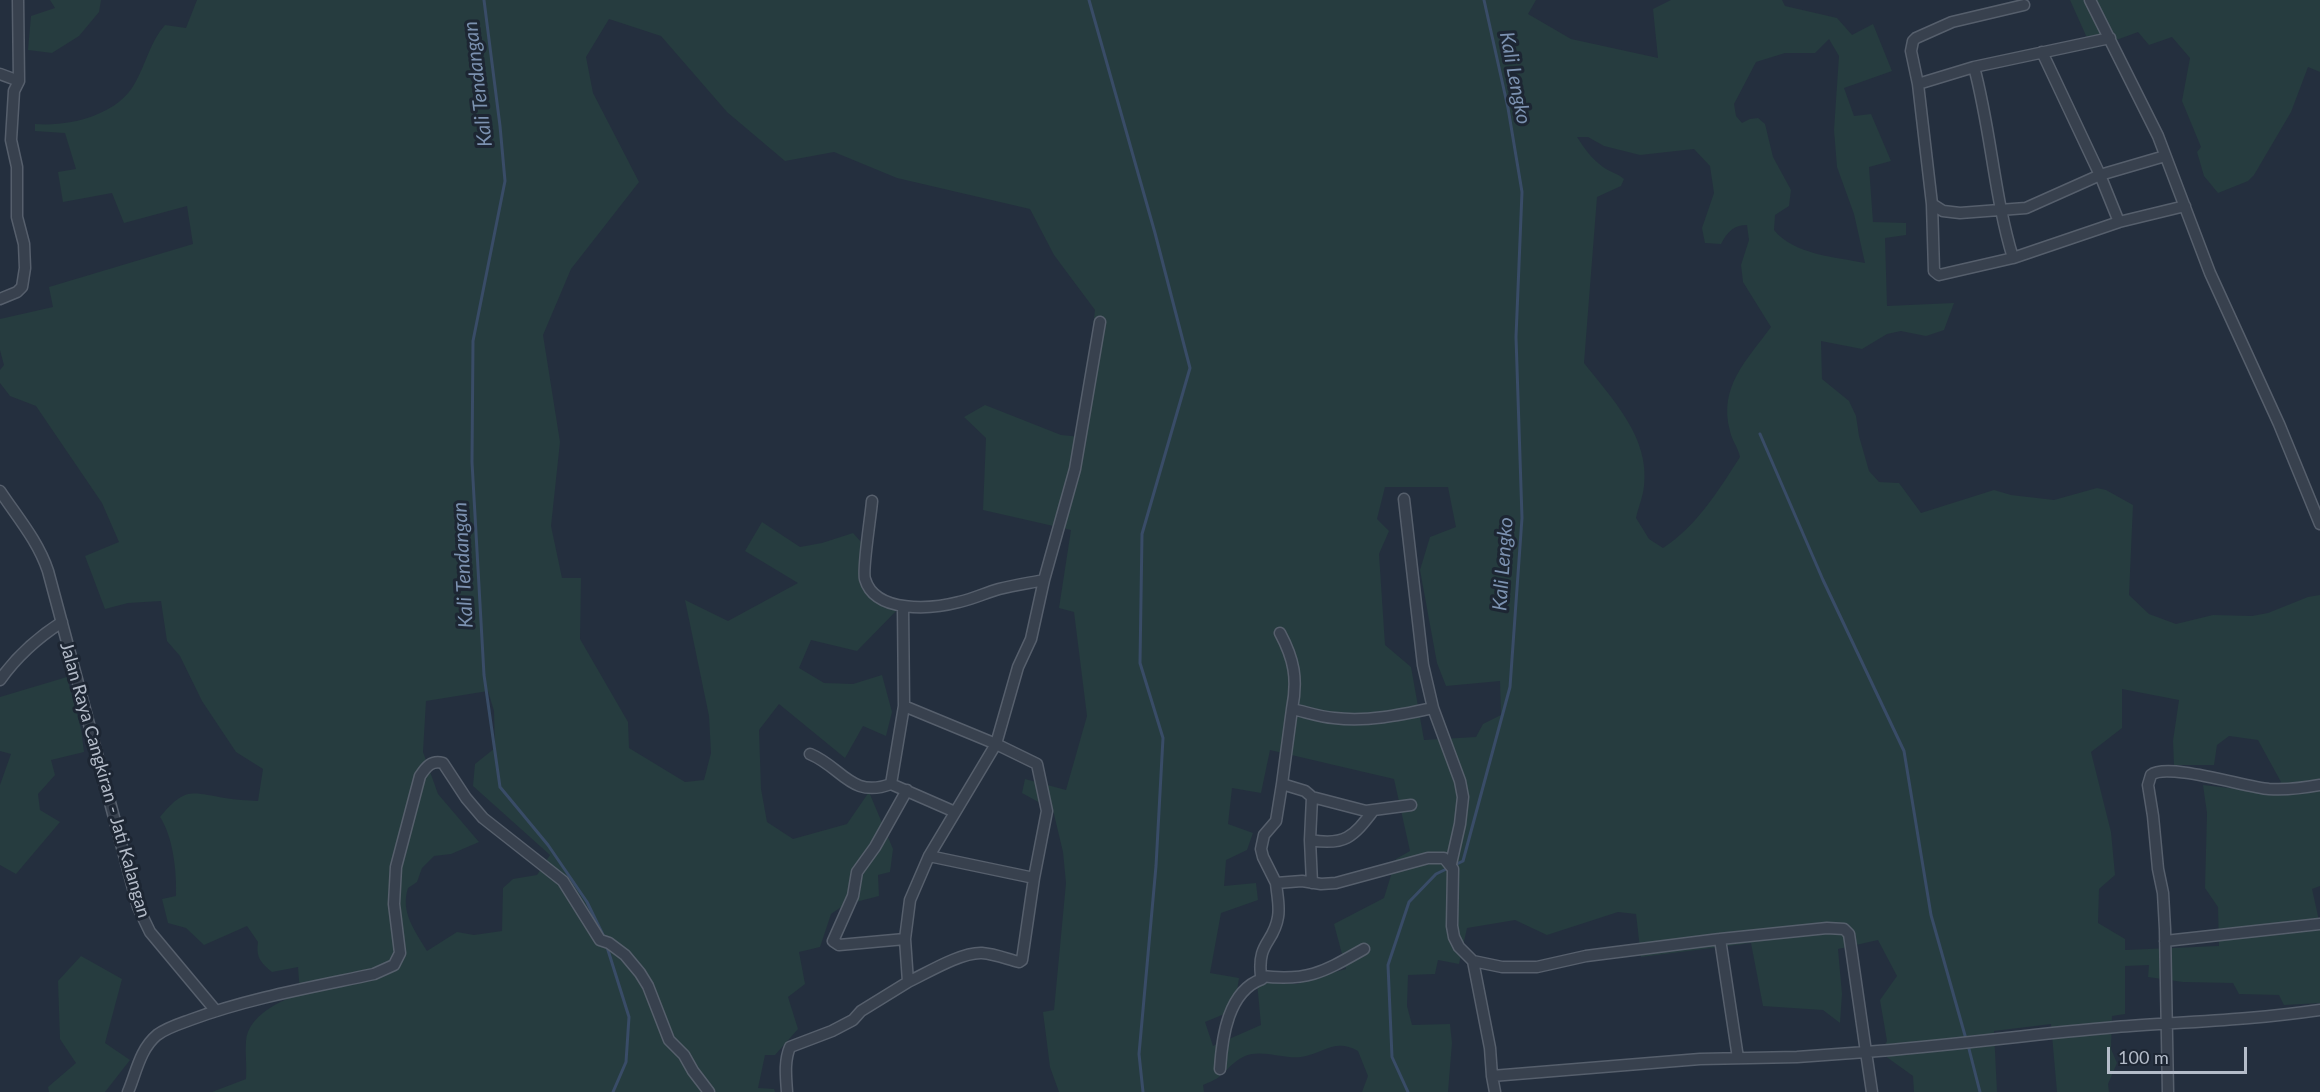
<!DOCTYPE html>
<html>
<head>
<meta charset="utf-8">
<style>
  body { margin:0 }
  #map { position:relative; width:2320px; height:1092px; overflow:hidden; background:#242f3e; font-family:Lato,sans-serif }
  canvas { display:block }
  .scale { position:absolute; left:2107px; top:1047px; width:140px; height:27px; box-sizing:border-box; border:3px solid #b4bcc9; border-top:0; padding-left:8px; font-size:18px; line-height:21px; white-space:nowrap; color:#b4bcc9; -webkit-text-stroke:4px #1d2633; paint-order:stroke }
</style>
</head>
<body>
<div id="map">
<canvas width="2320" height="1092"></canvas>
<div class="scale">100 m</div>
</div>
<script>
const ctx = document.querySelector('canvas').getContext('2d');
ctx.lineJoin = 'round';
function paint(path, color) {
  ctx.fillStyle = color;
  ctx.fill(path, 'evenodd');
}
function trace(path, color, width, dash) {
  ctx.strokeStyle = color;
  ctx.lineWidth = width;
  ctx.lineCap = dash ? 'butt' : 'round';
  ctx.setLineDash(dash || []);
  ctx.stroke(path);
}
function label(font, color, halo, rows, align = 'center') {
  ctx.font = font + ' Lato,sans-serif';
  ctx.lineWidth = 6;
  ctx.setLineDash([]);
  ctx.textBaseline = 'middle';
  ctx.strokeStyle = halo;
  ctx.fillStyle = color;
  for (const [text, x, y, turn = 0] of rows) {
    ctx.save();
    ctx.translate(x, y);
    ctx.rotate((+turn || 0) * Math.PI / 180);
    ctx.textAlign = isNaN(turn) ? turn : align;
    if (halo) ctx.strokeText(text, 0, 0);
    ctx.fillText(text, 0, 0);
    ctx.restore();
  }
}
paint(new Path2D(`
  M50 0H101L99 12 79 36 52 53 28 50 31 16 55 8Z
  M197 0H1536L1528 14 1571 39 1658 58 1653 9 1671 0H1782L1785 6 1837 18 1852 35 1873 24 1892 71 1844 88 1854 116 1871 114 1891 161 1869 167 1873 222 1906 223V235L1885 238 1887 306 1954 303 1944 330 1926 336 1901 331 1887 334 1862 349 1821 341 1822 379 1849 401 1856 416 1859 436 1869 471 1879 482 1899 483 1921 513 1994 490 2011 495 2054 500 2097 488 2106 490 2133 505 2129 595 2149 614 2176 624 2213 615 2252 616 2268 613 2308 597 2320 595V886L2312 889 2320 925V1003L2284 1005 2279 995 2239 994 2233 983 2183 982 2148 977 2149 965 2125 966V1014L2112 1016 2111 1049 2117 1063 2108 1084 2109 1092H2057L2051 1024 1994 1031 1997 1092H1914L1913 1076 1881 1053 1887 1041 1880 1000 1897 976 1878 940 1838 949 1842 994 1840 1023 1823 1010 1763 1006 1751 943 1641 957 1636 914 1618 912 1547 935 1515 920 1467 928 1459 964 1438 960 1435 974 1408 975 1407 1006 1412 1025 1450 1024 1452 1043 1448 1092H1362L1368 1076 1358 1051C1335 1038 1325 1053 1301 1057 1283 1059 1262 1049 1245 1056 1234 1061 1228 1069 1220 1076 1216 1080 1209 1082 1203 1085L1204 1092H1059L1050 1067 1043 1012 1054 1010 1066 883 1063 852 1053 810 1022 793 1025 779 1066 790 1087 716 1074 612 1059 608 1071 530 983 510 986 438 964 417 985 405 1061 435 1081 437 1095 310 1054 255 1030 209 897 178 834 152 785 161 727 112 661 36 609 19 586 57 593 93 639 182 571 269 543 335 560 442 551 526 562 578H581L580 639 628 722 629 748 685 782 704 780 711 753 709 716 685 600 728 621 798 583 745 551 762 522 800 547 822 543 853 533 870 552 871 584 898 609 857 651 811 640 799 668 824 683 853 684 882 675 892 712 886 736 863 726 845 758 779 704 759 730 761 789 767 822 793 839 847 824 869 792 893 849 890 872 878 875 879 896 844 905 831 914 820 947 799 952 805 984 788 997 798 1029 775 1055H765L758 1088 774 1089 775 1092H212L246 1079C247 1066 245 1054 246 1041 248 1016 279 1001 300 994L298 967 272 972C260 962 256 957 258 942L247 926 204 945 186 928 168 923 162 899 176 896C177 873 173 836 160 817 185 787 190 792 225 798 236 800 247 800 258 801L263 769 236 752 202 701 180 656 167 641 161 601 128 603 105 609 85 556 119 542 102 503 36 406 10 396 0 383V370L4 365 0 350V319L53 307 49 287 193 244 187 206 124 223 112 193 63 202 58 172 76 169 65 133 35 131V124C69 127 118 115 135 83 146 64 150 42 165 25L186 28ZM1829 39 1839 56 1834 130 1837 167 1854 214 1865 263C1836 257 1794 255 1774 230L1775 215 1789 206 1791 190 1773 157 1765 124 1758 118 1750 119 1742 123 1736 116 1734 104 1756 62 1785 53H1815ZM1577 137H1588L1604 146 1640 155 1694 149 1710 166 1714 193 1702 228 1705 243 1721 244C1727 232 1734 225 1747 225L1749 240 1741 265 1743 282 1771 327C1747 360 1718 387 1730 431 1732 441 1738 447 1740 457 1718 491 1697 526 1663 548L1649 539 1636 518C1638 508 1643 497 1644 486 1650 437 1612 399 1584 363L1597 197 1621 186 1624 179C1617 173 1610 172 1603 167 1592 159 1584 148 1577 137ZM1385 487H1448L1456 527 1430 537 1420 570 1437 663 1446 686 1500 681 1501 715 1483 724 1476 737 1424 740 1411 667 1385 645 1379 554 1389 531 1377 519ZM2122 689 2179 700 2173 741 2174 765H2214L2217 745 2229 736 2258 740 2281 782 2273 793 2203 785 2207 813 2205 888 2218 907 2219 946 2125 950V939L2098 923 2099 889 2115 875 2111 832 2091 752 2122 728ZM488 691 494 711 495 748 475 764 473 786 550 855 537 875 513 879 503 888 502 931 474 935 457 932 427 951C415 931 400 912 408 888L417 882 422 868 434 856 451 854 479 842 438 794 423 752 426 701ZM1270 750 1394 779 1410 851 1396 859 1384 898 1334 924 1346 969 1302 981 1298 984 1257 982 1261 1025 1213 1046 1205 1022 1234 1010 1239 978 1210 973 1221 913 1258 900 1256 883 1224 886 1226 860 1247 850 1253 833 1228 824 1232 788 1261 793Z
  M2070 0H2320V72L2308 67 2291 112 2254 175 2248 181 2218 193 2204 176 2197 152 2201 147 2182 101 2190 58 2172 37 2149 45 2138 32 2092 49Z
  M67 677 81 729 84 752 51 760 55 775 38 794 40 810 60 822 16 874 0 865V785L11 754 0 751V697Z
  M81 956 122 979 105 1043 130 1060 105 1092H49L48 1087 76 1063 60 1039 58 981Z`), '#263c3f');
trace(new Path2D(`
  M484 0 500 126 505 181 473 341 472 462 484 675 500 787 548 845 587 902 604 937
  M1089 0 1155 233 1190 368 1142 534 1140 663 1163 738 1156 866 1139 1054 1143 1092
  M1760 434 1823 580 1904 751 1931 915 1966 1039
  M607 947 629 1017 626 1062 613 1092
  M1968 1045 1980 1092
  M1408 1092 1392 1057 1388 965 1409 902 1436 874 1463 861 1510 687 1522 518 1516 337 1522 192 1508 108 1484 0`), '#394c67', 3);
const minor = new Path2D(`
  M2090 0 2158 136 2210 273 2279 424 2320 524
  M2024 5 1952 22 1916 38 1913 41 1911 51 1918 84 1932 204 1943 211 1960 213 2026 208 2100 175 2165 156
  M2042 52 2100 175 2119 222
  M0 74 19 81
  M1918 84 1974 67
  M1932 204 1934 271 1939 275 2013 258 2119 222 2185 206
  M2013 258C1994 196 1991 130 1974 67L2110 38
  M0 299 17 292 22 287 25 268 24 244 17 217V167L11 140 14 91 19 81 18 0
  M0 491C18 518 38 541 48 571L138 907 150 932 216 1011
  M1404 499 1423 665 1433 708 1460 781 1463 797 1460 824 1451 864
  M872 501C871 515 862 570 865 579 875 614 932 609 959 602 973 599 985 593 999 589 1014 585 1029 583 1044 580
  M903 606 904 706 891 784 955 812
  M1280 633C1294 659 1298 679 1292 709
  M0 680C17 656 37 638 62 622
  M904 706 996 744 1037 764 1047 811 1034 878
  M810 754C842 767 851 799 891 784
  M1282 784 1292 709C1306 712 1320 717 1334 718 1368 722 1400 715 1433 708
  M1411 805 1366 811 1312 797 1305 791 1282 784 1276 821 1264 835 1261 849 1263 857 1276 883 1302 881 1321 884 1336 883 1428 858H1444L1453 869 1452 926 1454 937 1459 947 1473 961 1490 1048 1492 1076 1700 1059 1797 1057 1866 1052 1872 1092
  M1310 840C1345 846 1353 837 1373 811
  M1276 883C1277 894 1280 907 1278 917 1274 943 1257 942 1261 976 1309 982 1325 971 1364 949
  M1312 883 1310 840 1312 797
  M905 939 839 945 833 941 853 896 857 872 875 847 907 790
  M1720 939 1738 1058
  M2165 941 2320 924
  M1473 961 1502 967H1537L1586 956 1720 939 1827 928 1844 929 1849 934 1866 1052C1949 1046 2032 1034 2116 1027 2184 1022 2252 1020 2320 1010
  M908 982C927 973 961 952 982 953 995 954 1007 959 1019 962L1022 960 1034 878 929 856
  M1220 1069C1222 1037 1228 991 1262 979L1261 976
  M1492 1076 1495 1092
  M128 1092C136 1073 140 1049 157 1035 166 1028 179 1024 190 1020 249 998 313 987 374 974L394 965 400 953 394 904 396 867 420 776C426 767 431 760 443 763L466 798 483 818 563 881 600 940 609 943 625 955 640 973 648 986 669 1040 684 1055 693 1071 709 1092
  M787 1092C786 1077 784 1061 790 1047L832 1031 853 1020 861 1011 908 982 905 939 910 900 929 856 996 744 1018 667 1031 639 1044 580 1075 469 1100 322
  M2168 1092 2165 929 2163 893 2158 869 2153 816 2148 785 2151 775C2167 762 2245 787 2269 789 2286 790 2304 788 2320 785`);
trace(minor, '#565f6c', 13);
trace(minor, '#38414e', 10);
label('18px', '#b4bcc9', '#1d2633', [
  ["Jalan Raya Cangkiran - Jati Kalangan",105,780,74]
]);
label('italic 20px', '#7c92b1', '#1d2633', [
  ["Kali Lengko",1515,78,79],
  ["Kali Tendangan",478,84,-97],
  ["Kali Lengko",1503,564,-86],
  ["Kali Tendangan",463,565,-93]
]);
</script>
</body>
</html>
